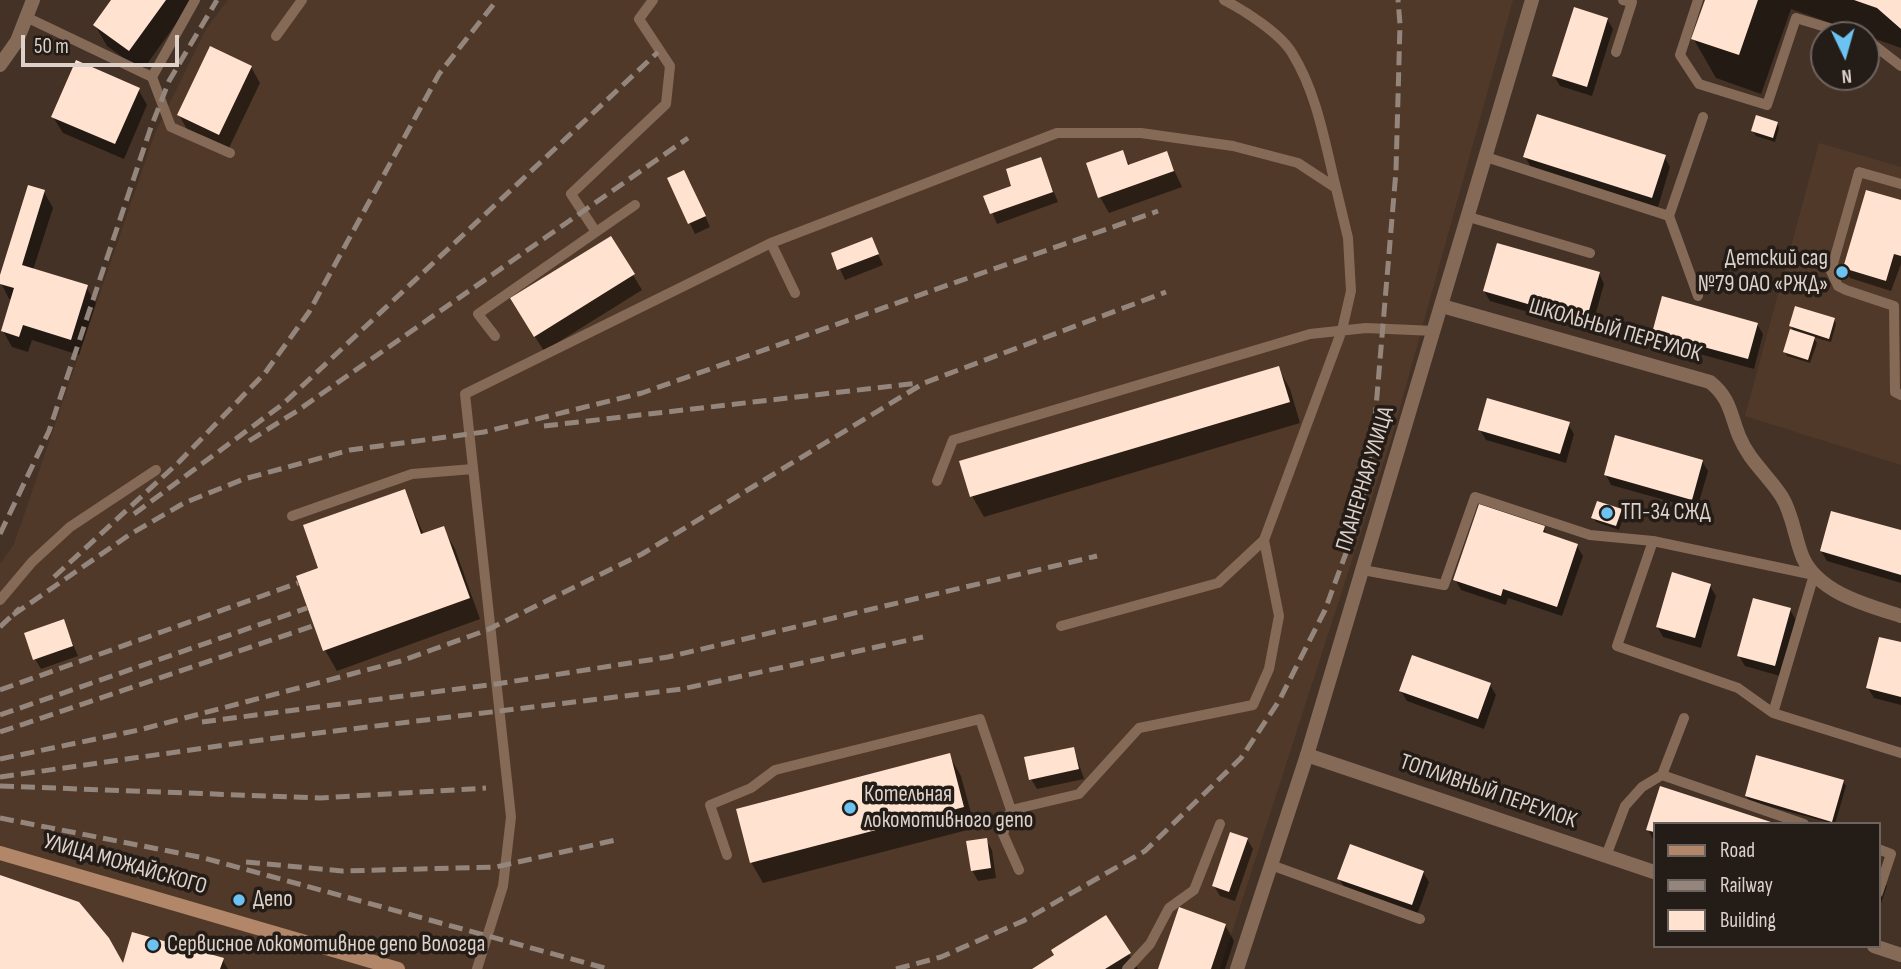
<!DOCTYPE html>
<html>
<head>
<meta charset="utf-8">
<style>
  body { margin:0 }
  #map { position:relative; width:1901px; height:969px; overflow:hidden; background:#443226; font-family:"Sofia Sans Condensed",sans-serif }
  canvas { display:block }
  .legend { position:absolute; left:1653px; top:822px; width:228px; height:126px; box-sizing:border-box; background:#241c17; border:2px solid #6e645f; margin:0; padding:9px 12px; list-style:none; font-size:21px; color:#ddd1ca }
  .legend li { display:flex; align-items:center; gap:14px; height:35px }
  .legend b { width:35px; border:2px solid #6e645f }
  .north { position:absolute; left:1810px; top:21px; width:70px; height:70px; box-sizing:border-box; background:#241c17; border:2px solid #6e645f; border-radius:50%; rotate:175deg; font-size:19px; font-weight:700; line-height:28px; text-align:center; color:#ddd1ca }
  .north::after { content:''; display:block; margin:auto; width:24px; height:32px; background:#6cc3f2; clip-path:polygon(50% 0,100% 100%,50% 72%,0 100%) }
  .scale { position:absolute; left:21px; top:35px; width:158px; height:32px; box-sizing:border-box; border:4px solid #ddd1ca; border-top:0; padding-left:9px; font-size:21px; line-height:24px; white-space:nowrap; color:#ddd1ca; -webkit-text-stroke:5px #241c17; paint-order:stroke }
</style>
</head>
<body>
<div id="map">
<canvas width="1901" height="969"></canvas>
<ul class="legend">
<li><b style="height:9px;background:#b28669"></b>Road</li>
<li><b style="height:9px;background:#94867c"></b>Railway</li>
<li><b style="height:19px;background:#ffe2d0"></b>Building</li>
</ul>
<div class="north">N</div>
<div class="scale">50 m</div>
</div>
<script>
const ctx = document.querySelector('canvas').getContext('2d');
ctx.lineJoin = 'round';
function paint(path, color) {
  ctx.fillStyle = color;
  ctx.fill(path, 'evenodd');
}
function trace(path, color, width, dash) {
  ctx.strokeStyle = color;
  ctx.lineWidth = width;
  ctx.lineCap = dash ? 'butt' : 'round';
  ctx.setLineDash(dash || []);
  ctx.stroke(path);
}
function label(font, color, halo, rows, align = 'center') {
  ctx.font = font + ' "Sofia Sans Condensed",sans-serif';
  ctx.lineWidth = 7;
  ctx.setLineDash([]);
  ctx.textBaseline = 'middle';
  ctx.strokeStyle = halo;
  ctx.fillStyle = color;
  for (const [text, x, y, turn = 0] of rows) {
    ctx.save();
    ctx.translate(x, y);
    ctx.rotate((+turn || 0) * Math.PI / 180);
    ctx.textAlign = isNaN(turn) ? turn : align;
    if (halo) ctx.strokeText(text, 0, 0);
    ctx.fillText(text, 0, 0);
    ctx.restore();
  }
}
paint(new Path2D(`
  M228 0H1513L1392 436 1220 969H0V564L14 544 155 133 206 29Z
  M1819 143 1901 167V465L1745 416Z`), '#513929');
paint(new Path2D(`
  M113 0H193L142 71 107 46 95 25Z
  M1707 0H1901V48L1791 9 1761 94 1716 78 1693 38Z
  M1607 19 1613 29 1592 96 1560 86 1554 76Z
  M251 67 260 83 228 150 188 131 179 115Z
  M138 89 147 105 124 159 63 133 53 117Z
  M1777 123 1779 128 1775 142 1756 136 1753 131Z
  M1122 152 1130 166 1166 153 1182 187 1109 213 1100 197Z
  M1664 156 1670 167 1658 207 1531 167 1525 157Z
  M1040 159 1058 202 997 224 986 197 1014 187Z
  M669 179 690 182 710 227 695 234Z
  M44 192 53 208 33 270 86 287 96 303 79 355 32 340 28 352 12 347 3 331 13 300 9 299 0 281Z
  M1901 202V264L1891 291 1850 278 1844 268Z
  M871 239 883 265 845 280 833 254Z
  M1599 273 1604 284 1591 330 1490 301 1484 291Z
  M633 275 642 290 544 351 521 315Z
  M1834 319 1836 324 1831 342 1813 337 1817 343 1810 363 1787 356 1785 352 1794 332 1791 326Z
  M1757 324 1763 334 1754 369 1660 343 1654 332Z
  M1278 368 1290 389 1300 423 984 517 972 496Z
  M1568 424 1574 434 1566 463 1486 440 1480 430Z
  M1702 461 1708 471 1697 509 1611 485 1606 475Z
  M404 491 424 535 443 528 455 549 480 619 337 671 325 650 320 569Z
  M1621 511 1624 515 1619 530 1596 522 1593 517Z
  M1543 527 1548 536 1577 546 1583 556 1562 616 1508 598 1506 605 1461 590 1455 579Z
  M1901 532V583L1827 561 1821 551Z
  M1710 586 1716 596 1701 648 1663 637 1657 626Z
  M1790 610 1796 620 1780 676 1745 666 1739 656Z
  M63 621 78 656 41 669 35 659Z
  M1901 644V705L1874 698 1868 688Z
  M1490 685 1496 695 1484 729 1407 701 1401 691Z
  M1074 749 1084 779 1037 789 1031 779Z
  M949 755 961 776 975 828 763 883 751 862Z
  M1843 782 1846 786 1835 824 1749 801 1746 796Z
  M1661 789 1654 824V841L1648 830Z
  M1247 839 1253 849 1235 901 1220 896 1214 886Z
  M986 840 992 850 996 878 978 881 972 870Z
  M1878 871 1887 886 1878 912Z
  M1423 872 1429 882 1417 915 1345 889 1339 878Z
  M0 876 78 903 123 968 222 959 228 969H0Z
  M1225 925 1234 941 1225 969H1159Z
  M1129 954 1138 969H1035Z`), '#0007');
paint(new Path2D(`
  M111 0H166L129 51 93 25Z
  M1705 0H1758L1739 55 1691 39Z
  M1854 0H1901V29L1877 8Z
  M1574 7 1608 18 1587 87 1552 76Z
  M210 46 252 66 219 135 177 115Z
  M76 60 140 88 115 144 51 117Z
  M1537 114 1666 155 1652 198 1523 157Z
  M1756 115 1778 122 1773 138 1751 131Z
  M1123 150 1128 165 1167 151 1174 171 1098 198 1086 163Z
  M1041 157 1053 192 990 214 983 196 1011 186 1006 169Z
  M684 170 706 216 688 224 667 178Z
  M28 185 45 190 22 265 88 285 71 340 23 325 19 337 1 331 14 288 0 284V275Z
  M1866 190 1901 200V256L1894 254 1886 281 1843 268Z
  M611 236 635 274 534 337 510 298Z
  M872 237 879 254 837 270 831 253Z
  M1497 243 1600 272 1586 321 1483 291Z
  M1662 296 1758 323 1748 359 1652 333Z
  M1795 306 1835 318 1829 339 1789 326Z
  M1790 329 1815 337 1808 360 1783 352Z
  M1279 366 1290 402 970 497 959 461Z
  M1487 398 1570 422 1560 454 1478 430Z
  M1615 435 1703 460 1692 500 1604 475Z
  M405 489 421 534 444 526 470 598 323 651 296 576 318 568 303 525Z
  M1597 501 1622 509 1616 526 1591 518Z
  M1479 504 1545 526 1543 532 1578 544 1557 607 1503 589 1501 596 1453 580Z
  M1831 511 1901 530V575L1820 551Z
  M1672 572 1711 584 1695 638 1656 627Z
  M1753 598 1791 608 1775 666 1737 656Z
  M64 619 73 646 33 660 24 633Z
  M1879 637 1901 642V697L1866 688Z
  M1412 655 1491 683 1478 719 1399 691Z
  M1074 747 1079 769 1029 780 1024 757Z
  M950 753 964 807 750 863 736 809Z
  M1756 755 1844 780 1832 822 1745 796Z
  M1660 786 1774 823V824H1654V832L1646 830Z
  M1230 832 1248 838 1229 892 1212 886Z
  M987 838 991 868 971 871 966 841Z
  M1350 844 1424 871 1412 905 1337 879Z
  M0 875 79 902 109 938 123 963 132 932 224 958 220 969H0Z
  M1179 907 1226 924 1211 969H1158Z
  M1106 915 1131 953 1105 969H1032L1054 955 1051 950Z`), '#ffe2d0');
trace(new Path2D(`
  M1224 0C1244 10 1281 34 1292 53 1317 93 1325 143 1336 188
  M1698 0 1680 55 1699 84 1767 105 1796 18 1852 35
  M26 17 152 77 195 0
  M276 36 302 0
  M1866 39 1901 66
  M1616 52 1632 2 1623 0
  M152 77 171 127 230 153
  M1486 157 1669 216 1698 296
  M1901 184 1859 172 1831 271 1838 286 1846 290 1894 306 1895 392 1901 395
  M635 205 596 232 571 194 666 104 670 66 639 19 653 0
  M1669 216 1703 117
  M1469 217 1590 253
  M495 336 478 314 596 232
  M937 481 953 440 1310 334 1366 328 1435 331
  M292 516 412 474 473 469
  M1363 570 1444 585 1475 497 1590 535 1653 541
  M0 600 32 562 70 527 156 470
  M1061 626 1218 583 1264 540
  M1773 713 1738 688 1617 646 1653 541 1814 575 1773 713 1901 753
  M1662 775 1804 824
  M1011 810 1003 834 1019 870
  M1878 849 1891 854 1878 893
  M727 855 710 805 751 788 775 770 980 719 1011 810 1079 794 1139 728 1253 705 1269 669 1279 616 1264 540 1342 330 1351 291 1348 238 1336 188 1298 163 1233 146 1141 133H1057L771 243 795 293
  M1606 856 1625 806 1642 787 1662 775 1684 718
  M1271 865 1420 919
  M477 969 503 886 511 817 465 394 771 243
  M1127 969 1150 944 1169 908 1194 890 1220 824`), '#866a58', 10);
trace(new Path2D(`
  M0 65 17 41 33 0
  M1442 306 1710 382C1730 398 1730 413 1739 436 1749 461 1769 476 1782 497 1793 515 1795 539 1803 558 1819 593 1867 605 1901 616
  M1307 755 1654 872
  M1874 946 1901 955`), '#866a58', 14);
trace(new Path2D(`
  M1237 969 1307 755 1532 0`), '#866a58', 14);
trace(new Path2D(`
  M0 853 398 969`), '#b28669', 14);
trace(new Path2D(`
  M544 426 919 383
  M249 441 297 411 688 138
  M134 514 283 404 658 52
  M0 534 49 431 150 130 169 81 217 0
  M54 577 179 462 265 373 309 312 439 74 497 0
  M13 615 129 535 184 503 244 479 350 450 484 432 642 393 1158 211
  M0 627 20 608
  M0 690 298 583
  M0 715 307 608
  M202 722 496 684 668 657 1097 556
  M0 732 313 626
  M0 759 139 730 401 661 487 630 642 554 924 383 1166 292
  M0 777 268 739 682 689 923 637
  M0 786 320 798 486 788
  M0 818 204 858 608 969
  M246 862 342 871 496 867 620 839
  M896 969 941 957 1023 921 1145 851 1241 758 1279 701 1325 610 1360 515 1374 431 1396 171 1400 24 1398 0`), '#94867c', 5, [14, 7]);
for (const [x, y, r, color] of [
  [1842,272,7,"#6cc3f2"],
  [1607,513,7,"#6cc3f2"],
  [850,808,7,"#6cc3f2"],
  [239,900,7,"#6cc3f2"],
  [153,945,7,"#6cc3f2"]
]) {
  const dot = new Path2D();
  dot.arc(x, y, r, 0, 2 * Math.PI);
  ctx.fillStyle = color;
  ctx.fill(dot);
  trace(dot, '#241c17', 2.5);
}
label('23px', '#ddd1ca', '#241c17', [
  ["Детский сад",1828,259,"right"],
  ["№79 ОАО «РЖД»",1828,285,"right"],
  ["ТП-34 СЖД",1621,513],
  ["Котельная",864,795],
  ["локомотивного депо",864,821],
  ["Депо",253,900],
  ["Сервисное локомотивное депо Вологда",167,945]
], 'left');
label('23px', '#ddd1ca', '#241c17', [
  ["ШКОЛЬНЫЙ ПЕРЕУЛОК",1615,331,16],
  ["ПЛАНЕРНАЯ УЛИЦА",1366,479,-73],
  ["ТОПЛИВНЫЙ ПЕРЕУЛОК",1488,792,19],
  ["УЛИЦА МОЖАЙСКОГО",125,865,16]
]);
</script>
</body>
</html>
